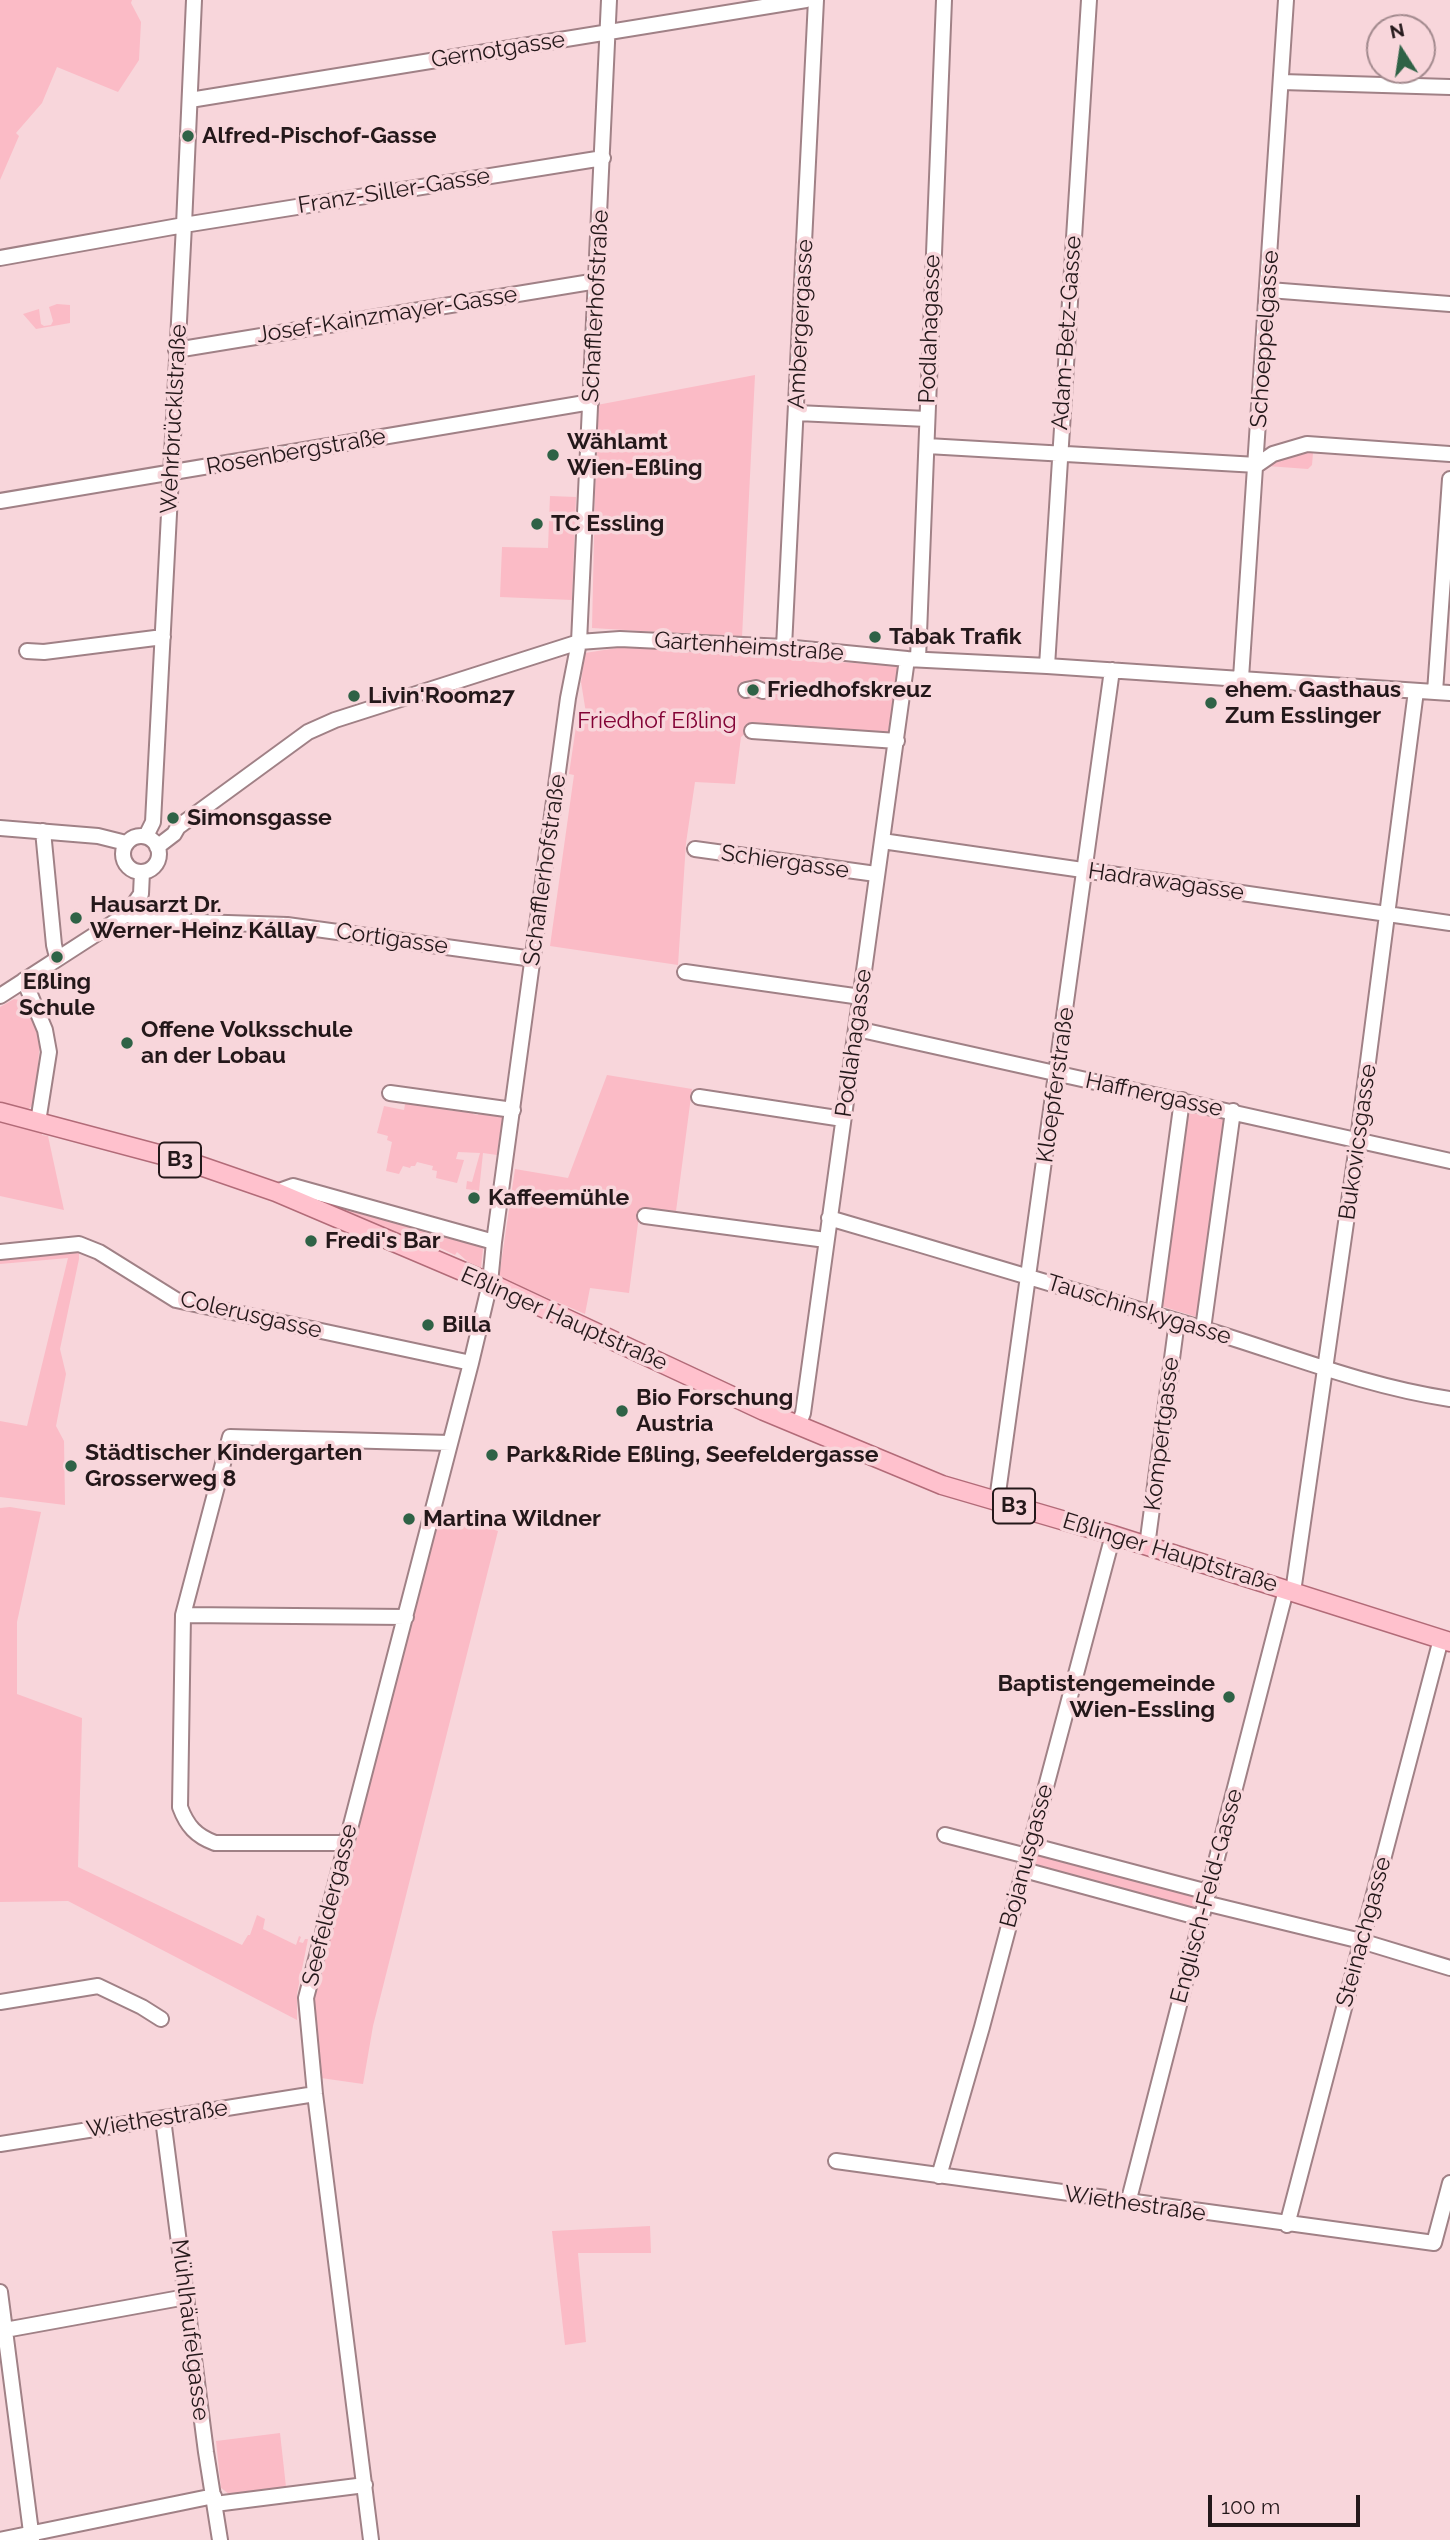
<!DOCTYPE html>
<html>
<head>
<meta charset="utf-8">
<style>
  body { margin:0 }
  #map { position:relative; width:1450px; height:2540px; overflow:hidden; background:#f8d6db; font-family:Raleway,sans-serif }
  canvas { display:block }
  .north { position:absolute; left:1366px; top:14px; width:70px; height:70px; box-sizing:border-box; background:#f8d6db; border:2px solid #a38a8e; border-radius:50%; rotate:348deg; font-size:19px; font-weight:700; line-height:28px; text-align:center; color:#24181a }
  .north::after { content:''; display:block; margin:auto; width:24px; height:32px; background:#2f6246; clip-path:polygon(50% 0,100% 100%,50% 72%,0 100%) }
  .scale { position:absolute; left:1208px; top:2495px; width:152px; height:32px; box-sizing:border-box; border:4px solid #24181a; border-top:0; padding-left:9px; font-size:21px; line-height:24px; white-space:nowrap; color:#24181a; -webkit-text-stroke:5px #f8d6db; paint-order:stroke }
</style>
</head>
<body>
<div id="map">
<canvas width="1450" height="2540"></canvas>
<div class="north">N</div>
<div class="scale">100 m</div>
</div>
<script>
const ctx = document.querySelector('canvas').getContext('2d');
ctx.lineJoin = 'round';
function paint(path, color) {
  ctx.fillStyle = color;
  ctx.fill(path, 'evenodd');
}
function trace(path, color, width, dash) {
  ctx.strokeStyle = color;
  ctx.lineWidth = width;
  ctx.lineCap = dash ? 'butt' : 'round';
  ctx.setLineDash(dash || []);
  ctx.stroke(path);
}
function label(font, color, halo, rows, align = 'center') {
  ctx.font = font + ' Raleway,sans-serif';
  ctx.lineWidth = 7;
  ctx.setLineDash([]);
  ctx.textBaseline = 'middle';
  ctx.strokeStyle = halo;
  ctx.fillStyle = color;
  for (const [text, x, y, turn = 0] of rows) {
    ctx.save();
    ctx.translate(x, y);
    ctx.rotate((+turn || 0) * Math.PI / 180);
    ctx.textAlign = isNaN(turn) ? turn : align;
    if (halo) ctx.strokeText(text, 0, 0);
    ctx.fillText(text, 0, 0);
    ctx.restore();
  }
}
paint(new Path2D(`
  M0 0H132L131 3 141 22 139 60 118 92 57 67 42 103 16 133 19 136 0 180Z
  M57 304 70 305V323L36 329 23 314 39 309 41 324 44 326 51 325 53 321 49 307Z
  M755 375 742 637 592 628 597 405Z
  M1309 450 1313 453 1312 465 1308 469 1267 466 1283 457Z
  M550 496 576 497 572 600 500 597 502 547 548 548Z
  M636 645 654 646 661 650 898 666 888 734 746 724V733L741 737 735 784 695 782 686 843 678 965 550 946 574 775 569 774 578 713H586L581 682 585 653Z
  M14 999 25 1001 40 1036 38 1068 32 1106 28 1109 0 1102V1007Z
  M607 1075 692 1089 676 1211 640 1208 629 1293 590 1288 585 1314 499 1277 515 1169 568 1178Z
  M406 1099 425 1101V1107H430L431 1102 449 1105 448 1110 453 1111 455 1106 473 1108V1114L478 1115 479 1109 503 1112 497 1155 483 1153 479 1191 466 1189 467 1181 472 1182 480 1153 458 1152 456 1159 464 1160 457 1183 436 1178 437 1171 432 1170 433 1166 417 1162 415 1166H411L410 1168 403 1166 399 1174 386 1171 392 1142 387 1140 388 1136 377 1133 384 1106 404 1110Z
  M1187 1108 1226 1117 1200 1318 1161 1306Z
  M0 1121 42 1132V1135L48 1136 64 1210 0 1196Z
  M291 1189 480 1245 483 1249 481 1268 477 1270 457 1252 455 1255 436 1246 434 1249 423 1250Z
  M79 1251V1259L60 1349 66 1374 56 1426 64 1441 65 1505 0 1497V1421L27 1426 68 1258 0 1264V1258Z
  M10 1507 41 1512 17 1622V1694L82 1718 78 1867 242 1945 248 1935H250L257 1915 265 1919 263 1929 296 1945 299 1936 301 1937 299 1942 303 1943 305 1939H308L297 1994V2020L68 1901 0 1902V1508Z
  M440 1513 498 1531 373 2026 363 2084 321 2078 312 2002 336 1899Z
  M1043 1853 1199 1896 1202 1901 1198 1912 1037 1869 1032 1860 1033 1854Z
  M650 2226 651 2253H578L586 2342 565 2345 552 2231Z
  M280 2433 286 2487 229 2494 221 2488 216 2441Z`), '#fbbbc6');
const minor = new Path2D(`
  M1282 82 1450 87
  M190 100 806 0
  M0 258 184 225 603 158
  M1269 290 1450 304
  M176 350 597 281
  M797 413 927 419
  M927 446 1257 465 1273 454 1307 444 1450 454
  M0 501 591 402
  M784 647 816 0
  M27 651 44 652 163 637
  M918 659 944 0
  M1047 666 1089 0
  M1241 678 1286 0
  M746 690 756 688 763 691
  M1435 692 1450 479
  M752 731 897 741
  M0 828 98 836 126 843
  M43 831 54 945 57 957
  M146 836 153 822 184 225 194 0
  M123 854a18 18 0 1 1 36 0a18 18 0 1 1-36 0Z
  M882 841 1450 923
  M157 847 174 834 178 827 308 732 335 720 579 642 620 639 784 647 907 659 1047 666 1450 693
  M695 849 876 874
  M127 914 139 920 287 925 533 959
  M685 972 861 997
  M24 980 45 1030 49 1052 38 1122
  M0 996 127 914 141 894 142 872
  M857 1029 1450 1161
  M390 1093 513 1110
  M699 1097 843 1119
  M276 1192 293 1186 494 1242
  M645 1216 826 1240
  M829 1218C953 1254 1077 1291 1200 1328 1284 1353 1363 1386 1450 1399
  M0 1252 79 1244 99 1252 176 1300 471 1363
  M1153 1315 1182 1100
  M1203 1329 1233 1111
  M798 1426 803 1413 907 659
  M997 1500 1112 670
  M1147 1546 1177 1321
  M1293 1592 1358 1139 1416 691
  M183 1615 180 1807C187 1826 196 1836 215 1843H346
  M406 1617 183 1615 230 1437 450 1443
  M945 1835 1027 1856
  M1030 1845 1208 1892
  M1024 1870 1201 1918
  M1205 1903 1361 1941 1450 1968
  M0 2002 98 1986 142 2007 161 2019
  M163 2119 206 2452 220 2540
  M0 2144 315 2094
  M836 2161 1434 2243 1450 2183
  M939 2176 982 2027 1113 1535
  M1128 2203 1286 1590
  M1287 2225 1441 1639
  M0 2292 32 2540
  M5 2330 186 2297
  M215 2504 365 2485
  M0 2540 214 2496
  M371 2540 315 2094 306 1998 471 1363 490 1283 494 1242 568 698 579 642 609 0`);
const major = new Path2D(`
  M0 1112 192 1163 276 1192 490 1283 764 1411 942 1485 1113 1535 1450 1642`);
trace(minor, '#a08186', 18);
trace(major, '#b26b78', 21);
trace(minor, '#fff', 14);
trace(major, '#ffc1cd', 18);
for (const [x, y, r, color] of [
  [188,136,7,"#2f6246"],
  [553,455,7,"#2f6246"],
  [537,524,7,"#2f6246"],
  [875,637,7,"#2f6246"],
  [753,690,7,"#2f6246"],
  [354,696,7,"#2f6246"],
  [1211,703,7,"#2f6246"],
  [173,818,7,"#2f6246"],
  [76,918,7,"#2f6246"],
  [57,957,7,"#2f6246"],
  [127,1043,7,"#2f6246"],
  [474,1198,7,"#2f6246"],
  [311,1241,7,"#2f6246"],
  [428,1325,7,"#2f6246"],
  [622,1411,7,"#2f6246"],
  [492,1455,7,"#2f6246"],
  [71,1466,7,"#2f6246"],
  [409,1519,7,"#2f6246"],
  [1229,1697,7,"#2f6246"]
]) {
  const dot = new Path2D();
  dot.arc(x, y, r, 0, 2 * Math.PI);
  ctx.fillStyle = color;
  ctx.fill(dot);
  trace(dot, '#f8d6db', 2.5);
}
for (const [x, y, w] of [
  [180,1160,42],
  [1014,1506,42]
]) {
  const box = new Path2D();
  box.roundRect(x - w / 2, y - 17.5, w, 35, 5);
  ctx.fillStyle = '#f8d6db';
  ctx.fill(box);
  trace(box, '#24181a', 2);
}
label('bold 21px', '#24181a', null, [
  ["B3",180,1160],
  ["B3",1014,1506]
]);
label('23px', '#24181a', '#f8d6db', [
  ["Gernotgasse",498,50,-9],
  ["Franz-Siller-Gasse",394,191,-9],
  ["Schafflerhofstraße",596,306,-87],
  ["Josef-Kainzmayer-Gasse",387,315,-9],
  ["Ambergergasse",801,324,-87],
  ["Podlahagasse",930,329,-88],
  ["Adam-Betz-Gasse",1067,333,-86],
  ["Schoeppelgasse",1265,339,-86],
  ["Wehrbrücklstraße",174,419,-87],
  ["Rosenbergstraße",296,452,-10],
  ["Gartenheimstraße",749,647,4],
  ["Schiergasse",785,862,8],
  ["Schafflerhofstraße",545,870,-82],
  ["Hadrawagasse",1166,882,8],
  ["Cortigasse",392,939,8],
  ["Podlahagasse",854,1043,-82],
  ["Kloepferstraße",1056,1085,-82],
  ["Haffnergasse",1154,1095,12],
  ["Bukovicsgasse",1358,1142,-82],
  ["Tauschinskygasse",1139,1310,17],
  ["Colerusgasse",251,1315,13],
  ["Eßlinger Hauptstraße",564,1319,24],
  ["Kompertgasse",1162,1434,-83],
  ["Eßlinger Hauptstraße",1170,1553,17],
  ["Bojanusgasse",1027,1856,-75],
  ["Englisch-Feld-Gasse",1207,1896,-75],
  ["Seefeldergasse",330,1905,-76],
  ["Steinachgasse",1364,1932,-75],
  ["Wiethestraße",157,2119,-9],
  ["Wiethestraße",1135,2204,8],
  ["Mühlhäufelgasse",190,2330,83]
]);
label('bold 23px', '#24181a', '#f8d6db', [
  ["Alfred-Pischof-Gasse",202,136],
  ["Wählamt",567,442],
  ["Wien-Eßling",567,468],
  ["TC Essling",551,524],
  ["Tabak Trafik",889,637],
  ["Friedhofskreuz",767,690],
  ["ehem. Gasthaus",1225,690],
  ["Zum Esslinger",1225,716],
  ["Livin'Room27",368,696],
  ["Simonsgasse",187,818],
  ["Hausarzt Dr.",90,905],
  ["Werner-Heinz Kállay",90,931],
  ["Eßling",57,982,"center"],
  ["Schule",57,1008,"center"],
  ["Offene Volksschule",141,1030],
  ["an der Lobau",141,1056],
  ["Kaffeemühle",488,1198],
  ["Fredi's Bar",325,1241],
  ["Billa",442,1325],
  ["Bio Forschung",636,1398],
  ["Austria",636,1424],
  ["Städtischer Kindergarten",85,1453],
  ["Grosserweg 8",85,1479],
  ["Park&Ride Eßling, Seefeldergasse",506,1455],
  ["Martina Wildner",423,1519],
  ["Baptistengemeinde",1215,1684,"right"],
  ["Wien-Essling",1215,1710,"right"]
], 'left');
label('23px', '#820235', '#f8d6db', [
  ["Friedhof Eßling",657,721]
]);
</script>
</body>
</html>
